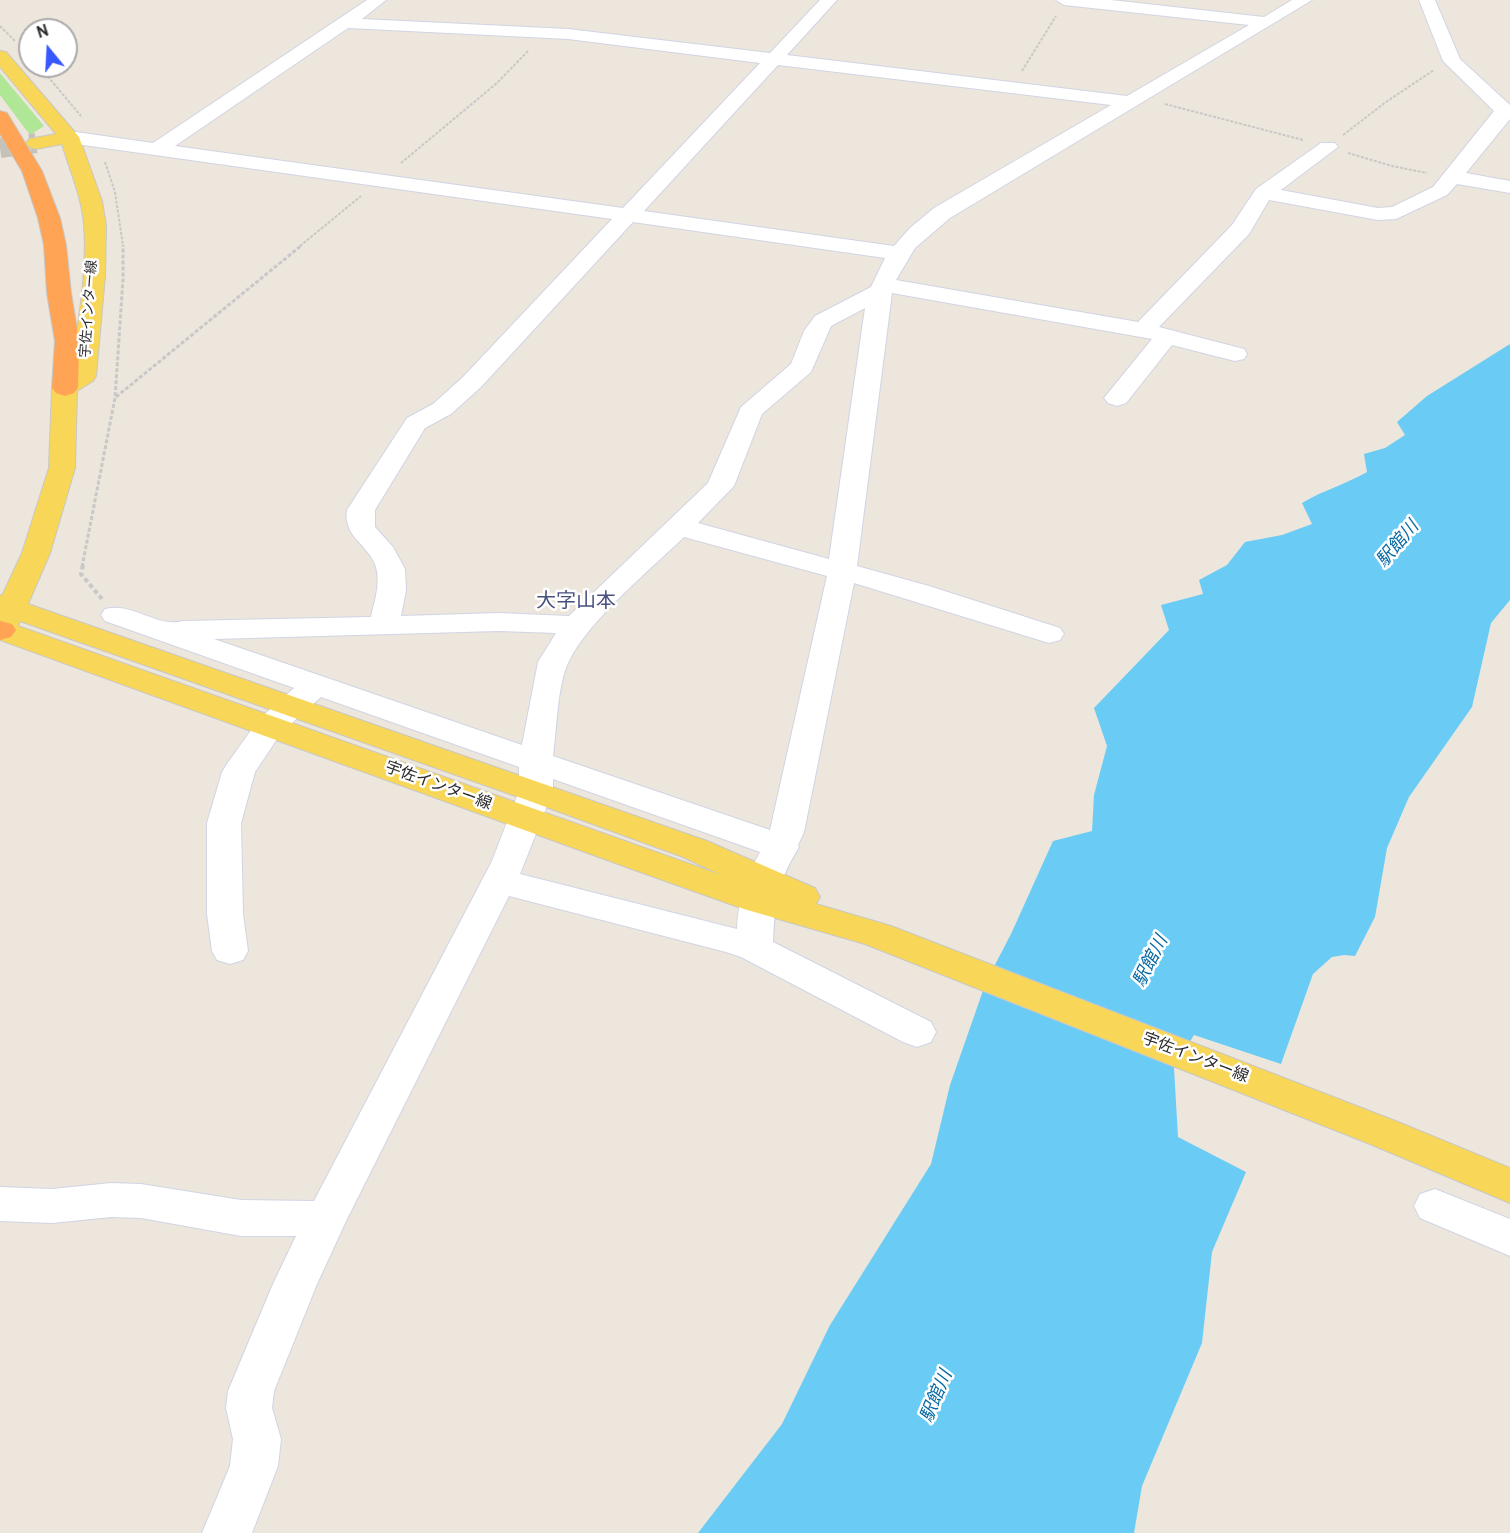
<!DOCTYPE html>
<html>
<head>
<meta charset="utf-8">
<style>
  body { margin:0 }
  #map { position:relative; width:1510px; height:1533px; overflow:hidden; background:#ede6dc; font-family:Overpass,sans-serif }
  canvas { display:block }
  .north { position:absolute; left:18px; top:18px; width:60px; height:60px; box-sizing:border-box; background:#fff; border:2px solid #aaa; border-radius:50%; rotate:342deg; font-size:16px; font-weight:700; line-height:24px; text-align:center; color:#2b2b2b }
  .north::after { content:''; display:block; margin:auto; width:21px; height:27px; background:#3757ff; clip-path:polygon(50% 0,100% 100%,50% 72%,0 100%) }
</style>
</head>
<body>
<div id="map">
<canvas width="1510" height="1533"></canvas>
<div class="north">N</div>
</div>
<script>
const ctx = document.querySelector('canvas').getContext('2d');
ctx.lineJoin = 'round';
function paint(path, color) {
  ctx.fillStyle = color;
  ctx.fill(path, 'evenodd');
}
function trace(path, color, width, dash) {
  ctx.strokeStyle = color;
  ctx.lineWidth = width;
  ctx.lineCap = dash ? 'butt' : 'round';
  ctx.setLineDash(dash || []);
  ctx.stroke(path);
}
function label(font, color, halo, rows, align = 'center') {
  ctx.font = font + ' Overpass,"Noto Sans JP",sans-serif';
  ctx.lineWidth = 5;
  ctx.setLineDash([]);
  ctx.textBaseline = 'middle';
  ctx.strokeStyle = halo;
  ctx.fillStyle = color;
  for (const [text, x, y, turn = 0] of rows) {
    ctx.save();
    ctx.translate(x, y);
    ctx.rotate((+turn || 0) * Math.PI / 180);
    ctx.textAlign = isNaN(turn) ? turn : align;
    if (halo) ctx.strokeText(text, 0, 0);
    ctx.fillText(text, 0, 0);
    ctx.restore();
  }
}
paint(new Path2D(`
  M0 73 44 126 30 135 0 95Z`), '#afe796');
paint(new Path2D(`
  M1510 344V600L1491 623 1472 707 1409 797 1387 848 1375 917 1355 956 1344 955 1332 957 1313 974 1281 1064 1194 1035 1174 1068 1178 1137 1246 1172 1212 1252 1202 1343 1142 1486 1134 1533H698L782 1424 830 1325 931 1164 950 1085 986 982 1011 934 1053 841 1092 831 1094 795 1107 746 1094 708 1169 630 1161 605 1203 594 1199 580 1227 565 1245 542 1282 535 1312 524 1302 503C1324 490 1346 484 1367 472L1364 454 1385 448 1405 435 1397 422 1427 396Z`), '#6accf5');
trace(new Path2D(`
  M0 148 36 143`), '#c6c1b9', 20, [20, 10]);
const minor = new Path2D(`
  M367 0H386L362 19 568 29 770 53 820 0H837L787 55 1127 96 1249 25 1064 5 1056 0H1111L1264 17 1292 0H1312L950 218 915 248 896 280 1138 322 1232 225 1256 189 1321 143H1335L1338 147 1281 190 1378 208 1392 207 1433 187 1494 111 1443 61 1419 0H1435L1460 59 1510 105V119L1466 173 1510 181V193L1457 184 1447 195 1396 219 1378 220 1269 200 1249 234 1159 327 1244 349 1247 354 1244 359 1235 361 1172 345 1126 403 1117 406 1108 403 1104 398 1152 339 892 293 857 566 929 586 1060 628 1064 634 1060 640 1049 643 854 583 804 832 798 845 799 847C777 883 775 900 773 942L931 1022 936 1032 931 1042 917 1047 903 1042 741 957 726 952 509 896 347 1219 317 1284 274 1391 272 1408 281 1439 278 1466 252 1533H202L230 1466 233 1439 226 1408 228 1391 273 1284 296 1236H241L141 1218 111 1217 52 1223 0 1221V1187L52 1189 111 1183 141 1184 241 1200 314 1201 492 861 519 791V767L321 697 281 733 255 772 241 823 243 914 248 951 243 960 230 964 217 960 212 951 207 914V823L222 772 227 764 259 719 294 688 105 621 101 615 105 609C133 602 156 628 183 621L371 617C375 600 382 579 374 562 364 542 343 535 347 510L407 418 433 404 463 377 612 219 69 143 62 141 59 137 62 133 69 131 153 143ZM348 28 568 39 760 63 623 208 175 146ZM778 65 1111 105 934 208 910 228 894 246 644 211ZM633 222 885 258 871 287 815 316 804 331 791 364 741 407 708 483 569 616 499 613 401 616 406 590 405 569 393 547 375 527V510L425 428 451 414 481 387ZM865 308 829 559 698 523 734 486 762 414 811 372 831 326ZM684 537 827 576 770 830 553 756C557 728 557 685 569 661 589 620 650 570 684 537ZM499 631 556 633 538 662 522 745 214 639ZM553 779 760 852C745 881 739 896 737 929L520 874 553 791Z
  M1435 1189 1510 1219V1256L1420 1218 1414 1206 1420 1194Z`);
const major = new Path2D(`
  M0 51 6 52 79 137 102 201 106 226 105 276 96 376 93 381 77 391 75 468 50 553 28 604 707 841 815 888 820 897 816 904 891 926 1398 1122 1510 1168V1203L1370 1144 865 944 744 909 643 873 0 640V595L2 596 22 553 49 468 52 388 56 383 72 373C77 325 88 273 84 225 82 197 70 171 62 144L36 149 29 147 26 143 29 139 56 134 0 67ZM20 621 524 799 683 857 721 875 18 626Z`);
const highway = new Path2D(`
  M0 111 7 113 42 171 60 218 66 245 71 293 79 341 78 388 74 393 65 396 56 393 52 388 55 341 47 293 44 245 38 218 22 171 0 134Z
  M0 621 12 624 16 630 11 637 0 640Z`);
trace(minor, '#d1d4e4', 2);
trace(major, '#c8c8c8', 2);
trace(highway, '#c8c8c8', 2);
trace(new Path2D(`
  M0 26 15 41
  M39 66 81 116
  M1022 71 1056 16
  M1165 104 1303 140
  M1343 135 1386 102 1434 70
  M1348 153 1392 166 1427 173
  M105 162 115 192 123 246
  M401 163 497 83 528 51
  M300 246 361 196`), '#c8c8c8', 2, [3, 1.5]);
trace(new Path2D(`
  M116 397 302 245
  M82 567 115 398 123 279V245`), '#c8c8c8', 3, [4, 2]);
trace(new Path2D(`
  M83 565 81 574 102 599`), '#c8c8c8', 4, [4.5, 3]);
paint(minor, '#fff');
paint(major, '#f8d657');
paint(highway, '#ffa355');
label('14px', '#2b2b2b', '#fff', [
  ["宇佐インター線",90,309,-86]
]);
label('16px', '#2b2b2b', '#fff', [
  ["宇佐インター線",438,787,20],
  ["宇佐インター線",1195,1059,21]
]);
label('italic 18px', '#0669a3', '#fff', [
  ["駅館川",1399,545,-50],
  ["駅館川",1152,962,-63],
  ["駅館川",938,1397,-67]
]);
label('20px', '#48517e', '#fff', [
  ["大字山本",576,603]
]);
</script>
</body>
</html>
